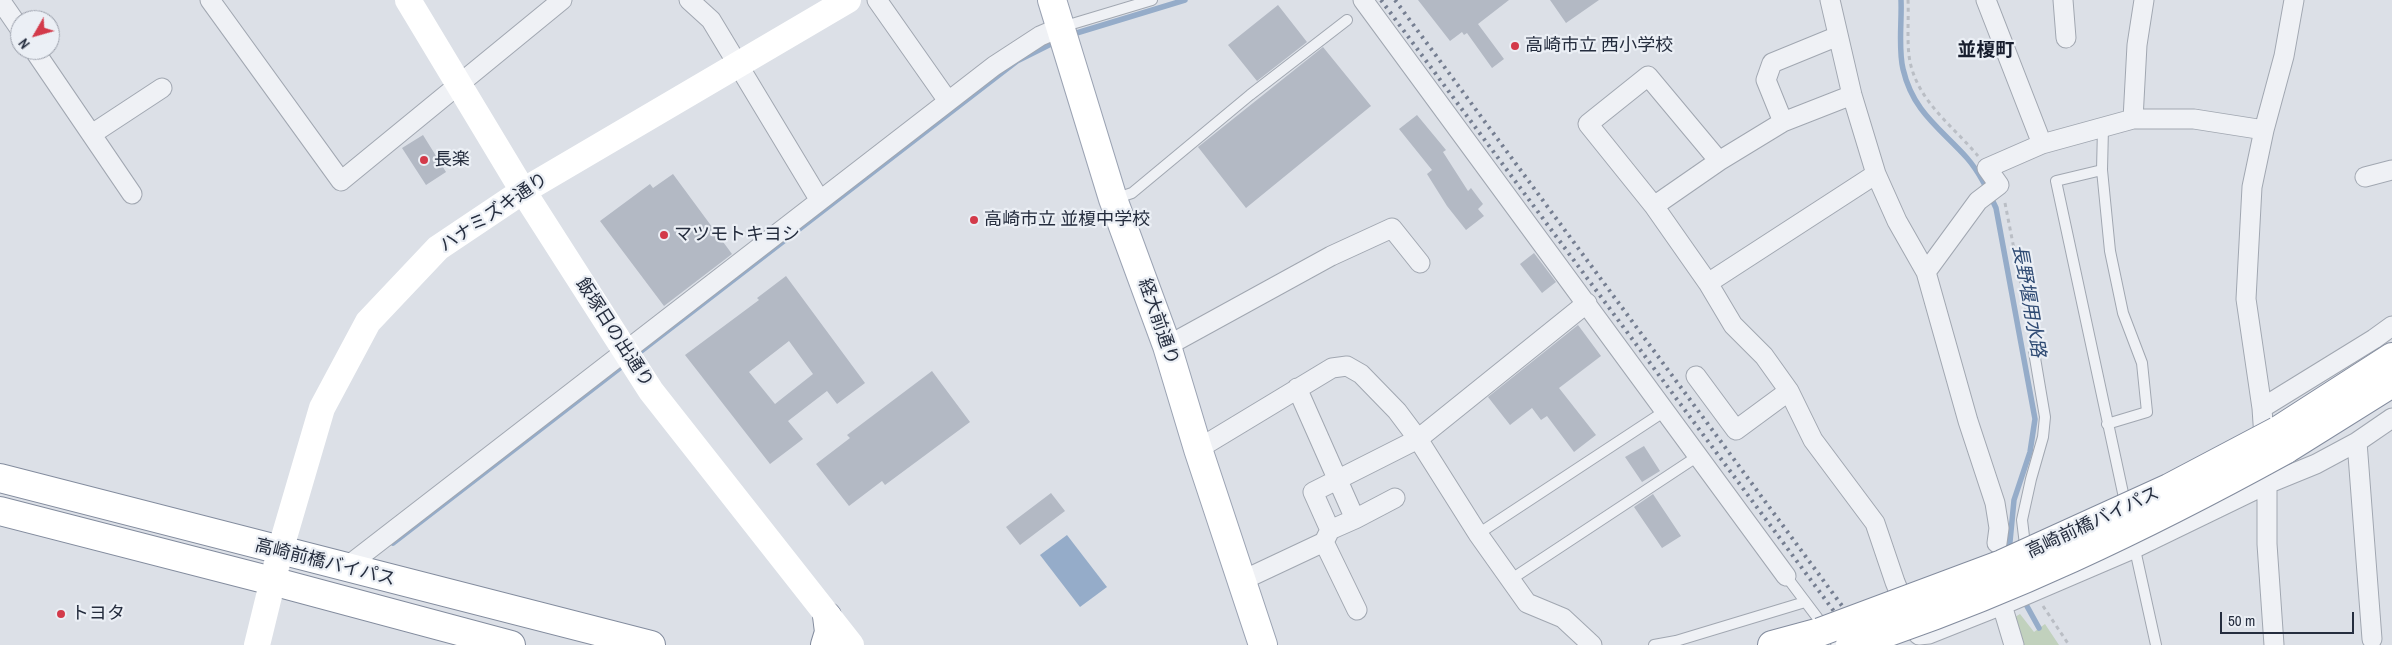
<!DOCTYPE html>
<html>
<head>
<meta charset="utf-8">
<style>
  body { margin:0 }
  #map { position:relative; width:2392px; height:645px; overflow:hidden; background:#dce0e7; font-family:"Archivo Narrow",sans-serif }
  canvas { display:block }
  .north { position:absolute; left:10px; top:10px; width:50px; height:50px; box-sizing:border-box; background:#ebeff5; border:1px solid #9ca1ac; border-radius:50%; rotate:232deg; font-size:14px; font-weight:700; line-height:20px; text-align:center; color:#252d3e }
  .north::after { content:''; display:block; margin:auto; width:18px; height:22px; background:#d33a4a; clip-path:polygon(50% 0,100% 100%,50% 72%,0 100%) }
  .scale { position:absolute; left:2220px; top:612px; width:134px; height:22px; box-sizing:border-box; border:2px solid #252d3e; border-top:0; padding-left:6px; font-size:15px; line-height:18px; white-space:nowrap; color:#252d3e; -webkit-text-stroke:4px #ebeff5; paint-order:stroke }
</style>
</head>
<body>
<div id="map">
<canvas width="2392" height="645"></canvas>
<div class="north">N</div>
<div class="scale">50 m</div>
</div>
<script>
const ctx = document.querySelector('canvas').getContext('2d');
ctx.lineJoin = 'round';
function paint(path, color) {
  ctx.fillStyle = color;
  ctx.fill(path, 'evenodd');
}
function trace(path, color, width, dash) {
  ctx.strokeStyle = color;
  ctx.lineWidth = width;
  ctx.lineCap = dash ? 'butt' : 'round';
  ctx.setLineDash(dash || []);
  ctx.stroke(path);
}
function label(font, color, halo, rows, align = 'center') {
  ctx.font = font + ' "Archivo Narrow","Noto Sans JP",sans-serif';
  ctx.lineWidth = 4.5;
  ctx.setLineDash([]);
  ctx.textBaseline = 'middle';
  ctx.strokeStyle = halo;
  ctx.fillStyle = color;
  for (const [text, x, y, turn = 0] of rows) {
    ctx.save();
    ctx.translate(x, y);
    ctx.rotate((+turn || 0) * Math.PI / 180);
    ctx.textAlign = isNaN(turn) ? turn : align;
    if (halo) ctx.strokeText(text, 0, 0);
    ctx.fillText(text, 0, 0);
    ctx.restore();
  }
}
paint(new Path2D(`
  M2020 614 2034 632 2045 624 2059 645H2017L2010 620Z`), '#c1d1bd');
paint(new Path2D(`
  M1067 535 1107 587 1080 607 1040 555Z`), '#95acc9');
trace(new Path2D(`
  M1901 0C1902 22 1898 48 1903 69 1913 112 1940 128 1967 158 1980 173 1988 191 1996 208L2035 419 2030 452 2014 500 2009 552
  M1070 35 1185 0
  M636 355 1017 61 1057 41
  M393 543 625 364
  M2023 599 2039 628`), '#95acc9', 5.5);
paint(new Path2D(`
  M1418 0H1509L1478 24 1504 59 1492 68 1467 33 1464 35 1462 32 1450 41Z
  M1550 0H1599L1566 23Z
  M1278 5 1307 42 1257 81 1228 45Z
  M1323 47 1371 106 1246 208 1198 147Z
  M1417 115 1446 150 1443 152 1468 191 1471 188 1483 204 1478 209 1484 216 1466 230 1447 206 1427 174 1432 170 1399 129Z
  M423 135 446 172 426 185 402 148Z
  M673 174 732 254 664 306 600 221 650 184 653 188Z
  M1534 253 1556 282 1542 293 1520 264Z
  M786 276 865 383 837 404 827 391 788 421 803 439 770 464 685 355 759 300 757 298ZM789 341 813 374 775 404 749 372Z
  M1578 325 1601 356 1559 388 1596 435 1574 452 1547 416 1541 420 1532 408 1510 425 1488 397Z
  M932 371 970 422 885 485 882 481 849 506 816 464 850 438 847 435Z
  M1644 446 1660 471 1642 482 1625 457Z
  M1051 493 1065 511 1020 545 1006 527Z
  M1653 494 1681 536 1662 548 1634 507Z`), '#b3b9c4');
const lane = new Path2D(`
  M1062 27 1152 0
  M2103 128 2102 170 2110 251 2123 313 2142 363 2147 412 2107 424
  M2102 170 2056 181 2126 507
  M1114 199 1132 193 1250 95 1347 20
  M1478 534 1665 411
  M2134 545 2156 645
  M2026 553 2022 520 2031 479 2043 437 2045 417 2034 352
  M1786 576 1838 645
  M1510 580 1698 456
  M1654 645 1676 641 1805 602`);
const street = new Path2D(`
  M0 0 20 29
  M210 0 341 181 562 0
  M689 0 711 20 819 199
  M877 0 948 101
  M1363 0 1786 576
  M1830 0 1852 95 1876 174 1897 221 1926 272 1968 421 1995 503 1999 528 1997 543
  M1986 0 2042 144
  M2063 0 2066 38
  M34 50 132 194
  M2133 119 2137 45 2144 0
  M1783 122 1766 80 1772 63 1838 36
  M92 134 162 88
  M1719 161 1648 76 1588 124 1654 206 1708 283 1733 325 1764 356 1789 391 1813 440 1875 523 1895 582 1915 631 1919 635 1929 634 2002 605
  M2365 177 2392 170
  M1654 206 1719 161 1783 122 1852 95
  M1926 272 1978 201 1999 185 1987 168 2042 144 2133 119H2194L2264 130
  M1708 283 1876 174
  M1167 346 1331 256 1392 228 1420 263
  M1696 376 1736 430 1789 391
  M1297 388 1355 519 1330 530
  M2262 408 2374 339 2392 326
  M2357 442 2372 639
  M1198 449 1332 368 1347 366 1361 374 1397 411 1418 439 1478 534 1527 603 1563 618 1592 645
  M1355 519 1395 498
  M1324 542 1357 610
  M345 568 994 66 1040 36 1061 27
  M1241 581 1324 542 1330 530 1313 492 1418 439 1587 303
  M2014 645 2002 605 2135 548 2267 484 2316 464 2357 442 2392 418
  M2274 645 2267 544V484L2262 408 2246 299 2252 187 2264 130 2284 56 2294 0`);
const primary = new Path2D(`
  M1052 0 1113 199 1167 346 1198 449 1263 645`);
const highway = new Path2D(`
  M2277 431 2392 357
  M2285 450 2392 383
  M0 478 651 645
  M0 511 272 581 511 645
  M825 645 829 632 827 616
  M1772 645 1820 632`);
trace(lane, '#a1a7b1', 12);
trace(street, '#a1a7b1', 21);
trace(primary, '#9ba3b3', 30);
trace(highway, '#838c9e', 30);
trace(new Path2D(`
  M1908 0C1909 20 1906 48 1911 66 1921 104 1954 127 1978 156
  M2005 203 2032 341
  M2043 606 2069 645`), '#babec5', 3, [4, 4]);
trace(lane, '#eff1f5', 10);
trace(street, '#eff1f5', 19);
trace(new Path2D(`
  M408 0 523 191 651 391 851 645
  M257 645 280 551 322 408 368 322 438 248 523 191 848 0`), '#fff', 26);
trace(primary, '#fff', 28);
trace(highway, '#fff', 28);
trace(new Path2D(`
  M1381 0 1859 645
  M1395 0 1871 645`), '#757e91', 4, [2.5, 5]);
const highwayBridge = new Path2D(`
  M1820 632 2002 564 2169 488 2277 431
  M1850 645C2002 596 2145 527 2285 450`);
trace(highwayBridge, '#838c9e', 30, []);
trace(highwayBridge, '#fff', 28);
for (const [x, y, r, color] of [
  [1515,46,5,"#d33a4a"],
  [424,160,5,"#d33a4a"],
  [974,220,5,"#d33a4a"],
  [664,235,5,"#d33a4a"],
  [61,614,5,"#d33a4a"]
]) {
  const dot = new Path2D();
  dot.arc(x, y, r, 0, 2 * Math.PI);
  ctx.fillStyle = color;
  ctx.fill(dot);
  trace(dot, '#ebeff5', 2);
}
label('18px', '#252d3e', '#ebeff5', [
  ["高崎市立 西小学校",1525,46],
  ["長楽",434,160],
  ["高崎市立 並榎中学校",984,220],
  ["マツモトキヨシ",674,235],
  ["トヨタ",71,614]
], 'left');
label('18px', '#252d3e', '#ebeff5', [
  ["ハナミズキ通り",494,213,-34],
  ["経大前通り",1158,322,71],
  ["飯塚日の出通り",614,333,57],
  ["高崎前橋バイパス",2093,523,-25],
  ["高崎前橋バイパス",325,563,14]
]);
label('bold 19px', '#181e2e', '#ebeff5', [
  ["並榎町",1986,51]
]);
label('italic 19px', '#2e4a73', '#ebeff5', [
  ["長野堰用水路",2028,301,80]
]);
</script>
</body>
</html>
